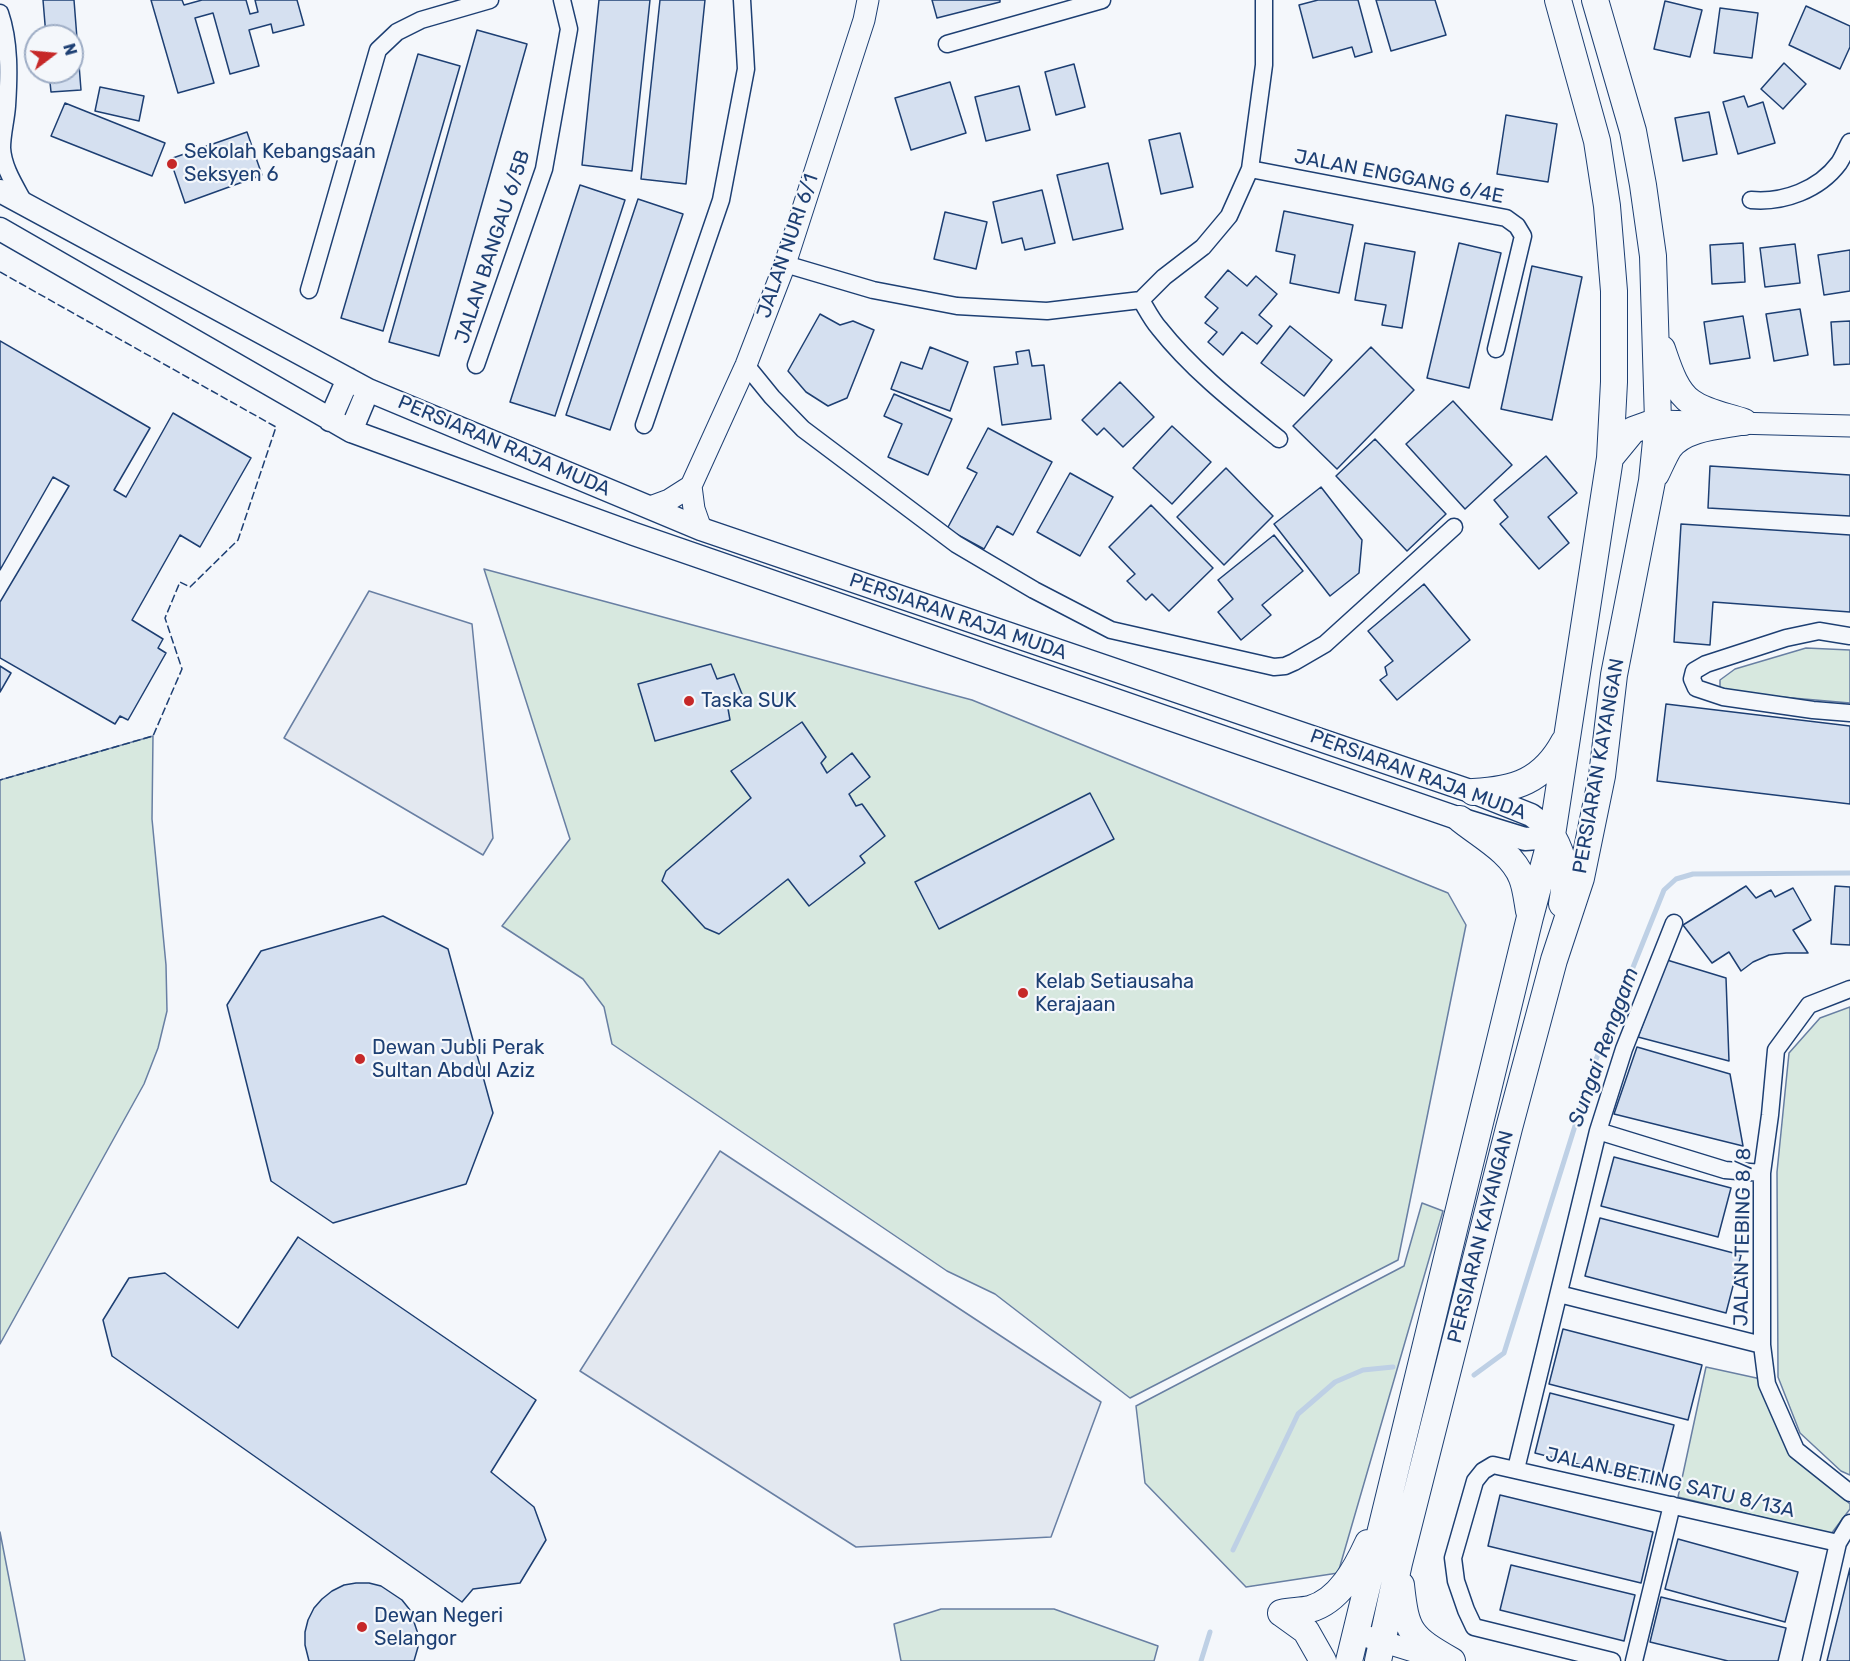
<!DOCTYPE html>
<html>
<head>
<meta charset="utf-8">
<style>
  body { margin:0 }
  #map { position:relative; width:1850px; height:1661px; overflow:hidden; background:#f4f7fb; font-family:Rubik,sans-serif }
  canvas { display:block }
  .north { position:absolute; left:24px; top:24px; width:60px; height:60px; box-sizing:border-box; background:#f4f7fb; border:2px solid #9eadc5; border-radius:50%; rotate:74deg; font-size:16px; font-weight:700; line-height:24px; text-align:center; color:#1d3f73 }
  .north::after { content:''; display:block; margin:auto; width:21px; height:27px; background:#c62828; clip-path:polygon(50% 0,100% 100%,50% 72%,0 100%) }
</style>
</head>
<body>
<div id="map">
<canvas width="1850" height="1661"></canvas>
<div class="north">N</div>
</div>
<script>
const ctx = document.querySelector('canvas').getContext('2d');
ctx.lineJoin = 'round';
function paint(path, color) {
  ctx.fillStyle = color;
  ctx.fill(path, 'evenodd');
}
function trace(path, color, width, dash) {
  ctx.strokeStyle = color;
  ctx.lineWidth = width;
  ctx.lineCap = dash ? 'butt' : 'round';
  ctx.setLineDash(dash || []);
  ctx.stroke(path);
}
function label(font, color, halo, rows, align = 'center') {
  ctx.font = font + ' Rubik,sans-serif';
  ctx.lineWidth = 4.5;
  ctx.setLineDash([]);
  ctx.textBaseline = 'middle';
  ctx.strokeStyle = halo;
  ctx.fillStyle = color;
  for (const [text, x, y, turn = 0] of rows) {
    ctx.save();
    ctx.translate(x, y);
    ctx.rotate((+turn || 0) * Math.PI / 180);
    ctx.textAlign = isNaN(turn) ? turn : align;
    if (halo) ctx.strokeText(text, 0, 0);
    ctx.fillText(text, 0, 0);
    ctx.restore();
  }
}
const green = new Path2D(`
  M484 569 972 700 1448 893 1466 925 1398 1260 1130 1398 995 1294 947 1271 612 1044 604 1007 583 979 502 926 570 839Z
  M1806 648 1850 650V703L1724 692 1720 688V680L1735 669Z
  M153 736 152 819 166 965 167 1011 158 1048 144 1084 0 1344V780Z
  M1850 1007V1475L1841 1471 1800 1433 1778 1377 1777 1172 1789 1053 1820 1018Z
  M1422 1203 1443 1211 1338 1573 1246 1587 1145 1483 1136 1406 1404 1266Z
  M1706 1367 1761 1379 1792 1453 1850 1504V1509L1831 1534 1678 1497Z
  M0 1532 25 1661H0Z
  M941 1609H1054L1158 1646 1154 1661H901L894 1624Z`);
paint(green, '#d7e8df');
trace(green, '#687fa3', 1.5);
const parking = new Path2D(`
  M369 591 472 624 493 838 483 855 284 738Z
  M720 1151 1101 1402 1051 1537 856 1547 580 1371Z`);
paint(parking, '#e3e8f0');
trace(parking, '#687fa3', 1.5);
trace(new Path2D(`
  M1474 1375 1504 1353 1595 1062 1664 890 1676 879 1693 874 1850 873
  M1233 1550 1298 1414 1335 1382 1363 1370 1393 1367
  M1201 1661 1210 1632`), '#bed0e5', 5);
const building = new Path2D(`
  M43 0H74L81 90 51 92 49 72H72V36H46Z
  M151 0H182L184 5 202 0H246L250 14 258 12 255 0H297L304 25 273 33 271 24 249 30 259 66 230 74 213 13 195 18 214 83 178 93Z
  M599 0H650L632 171 582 165Z
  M660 0H705L686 184 641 179Z
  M932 0H1000V2L937 18Z
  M1318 0H1358L1372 52 1355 57 1352 47 1313 58 1299 5Z
  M1376 0H1435L1446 35 1391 51Z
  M1665 1 1702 10 1690 57 1654 49Z
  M1806 6 1850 26V47L1840 69 1789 45Z
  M1720 8 1758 13 1752 58 1714 53Z
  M477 30 527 44 439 356 389 342Z
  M418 54 460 66 383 331 341 318Z
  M1784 63 1806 84 1783 109 1761 89Z
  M1074 64 1085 107 1056 115 1045 72Z
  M950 82 966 133 911 150 895 98Z
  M1019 86 1030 130 986 141 975 97Z
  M100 87 144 96 139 121 95 111Z
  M1744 96 1748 107 1763 102 1775 143 1738 154 1723 102Z
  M65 103 165 143 152 176 51 136Z
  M1709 112 1717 154 1683 161 1675 118Z
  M1506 115 1557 124 1548 182 1497 174Z
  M247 132 262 175 185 203 170 159Z
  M1180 133 1193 187 1161 194 1149 140Z
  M1108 163 1123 229 1073 240 1057 175Z
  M580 185 625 200 555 416 510 402Z
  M1042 190 1055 243 1025 250 1022 238 1002 243 993 202Z
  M638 199 683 214 610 430 566 415Z
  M1284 211 1353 225 1339 293 1290 283 1295 255 1276 251Z
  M945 212 987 222 976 269 934 259Z
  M1365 243 1415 252 1402 328 1382 325 1386 305 1355 300Z
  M1459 243 1501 253 1469 388 1427 378Z
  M1743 243 1745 282 1712 284 1710 245Z
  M1795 244 1800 283 1765 287 1760 248Z
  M1850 250V291L1824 295 1818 255Z
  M1532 266 1582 277 1552 420 1501 409Z
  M1228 270 1247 286 1256 276 1277 294 1259 315 1272 326 1257 344 1242 332 1223 355 1208 342 1217 332 1205 323 1218 308 1205 297Z
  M1800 309 1808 355 1774 361 1766 314Z
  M820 314 840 325 853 321 874 330 847 398 828 406 806 392 788 371Z
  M1743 316 1750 358 1710 364 1704 322Z
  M1850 321V364L1834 365 1831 322Z
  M1290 326 1332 360 1304 396 1261 363Z
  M0 341 150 428 114 490 126 497 173 413 251 458 200 547 180 535 132 620 163 639 158 648 166 653 128 720 120 716 115 724 0 658V602L69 486 53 477 0 570Z
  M930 347 968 362 950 411 891 389 901 362 922 369Z
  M1371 347 1414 390 1337 469 1293 426Z
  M1029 350 1032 366 1044 365 1051 419 1002 425 994 367 1018 364 1016 352Z
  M1120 382 1154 417 1123 447 1104 428 1097 435 1082 420Z
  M894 394 952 419 928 475 888 457 902 424 884 416Z
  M1453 401 1512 465 1465 509 1406 444Z
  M1172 426 1211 462 1172 504 1133 468Z
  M988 428 1052 462 1013 535 997 526 984 549 947 529 977 473 967 468Z
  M1375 439 1446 514 1407 551 1336 476Z
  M1546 456 1577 493 1548 517 1569 543 1539 569 1500 524 1508 517 1494 500Z
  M1710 466 1850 475V516L1708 508Z
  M1226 468 1273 516 1224 565 1177 517Z
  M1070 473 1113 497 1080 556 1037 532Z
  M1321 487 1362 540 1359 573 1330 596 1274 524Z
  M1151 505 1213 568 1169 611 1152 594 1146 600 1127 581 1135 574 1109 547Z
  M1681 524 1850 535V612L1713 602 1710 645 1674 642Z
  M1274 535 1303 571 1262 605 1271 615 1241 640 1218 612 1233 599 1218 580Z
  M1424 584 1470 640 1397 700 1380 680 1387 675 1385 667 1393 661 1368 631Z
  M711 664 717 679 734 674 744 699 727 703 730 720 655 741 638 684Z
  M0 666 11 673 0 692Z
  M1666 704 1850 726V804L1657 781Z
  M802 722 826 757 821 763 827 773 852 753 870 777 849 794 856 806 862 804 885 836 860 856 865 863 809 906 788 879 719 934 705 928 662 881 666 871 751 798 731 771Z
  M1090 793 1114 839 939 929 915 882Z
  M1746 886 1756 898 1771 890 1775 897 1793 888 1811 920 1793 930 1808 953H1786L1769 955 1753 962 1741 971 1729 952 1712 963 1683 925Z
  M1835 886 1850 887V945L1831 944Z
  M383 916 448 949 493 1113 466 1184 333 1223 271 1181 227 1005 261 951Z
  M1667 960 1726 978 1729 1061 1638 1037Z
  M1637 1047 1730 1074 1743 1146 1614 1114Z
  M1614 1157 1731 1188 1718 1237 1601 1206Z
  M1600 1218 1741 1255 1726 1313 1585 1276Z
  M298 1237 536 1400 491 1472 534 1507 546 1540 520 1583 473 1589 462 1602 112 1356 103 1320 129 1278 165 1273 238 1328Z
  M1563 1329 1702 1365 1688 1420 1549 1384Z
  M1550 1393 1674 1425 1659 1485 1535 1453Z
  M1500 1495 1653 1532 1641 1583 1488 1546Z
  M1678 1539 1798 1572 1785 1622 1665 1589Z
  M1511 1565 1635 1595 1624 1641 1500 1610Z
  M1850 1568V1661H1827Z
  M356 1583H369L381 1586 402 1600 410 1610 418 1634V1647L414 1661H309L305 1645V1632L308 1620 314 1608 322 1599 332 1591 344 1585Z
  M1661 1597 1786 1628 1778 1661H1728L1650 1642Z`);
paint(building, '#d5e0f0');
trace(building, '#1d3f73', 1.5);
const minor = new Path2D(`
  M0 13C10 42 9 76 7 106 6 120 2 134 2 148 3 168 16 187 25 204
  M947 44 1102 0
  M1250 169 1506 218 1517 226 1523 236 1496 349
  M1751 200C1783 203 1819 190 1839 163 1843 157 1846 149 1850 142
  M785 264 873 290 957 306 1047 311 1141 300 1164 277 1203 247 1229 216 1250 169 1264 65V0
  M309 290 378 50 397 32 421 20 490 0
  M1141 300C1147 310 1152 320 1159 328 1193 371 1237 405 1279 439
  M476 365 544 169 569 29 562 0
  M746 365 772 397 803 429 956 544 1034 590 1111 630 1274 667 1285 666 1294 662 1325 644 1454 527
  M644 425 721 200 746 69 742 0
  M1850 636 1819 631 1786 638 1706 664 1694 671 1692 679 1696 688 1723 697 1813 710 1850 713
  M1850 989 1809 1005 1776 1050 1770 1115 1762 1173V1345L1767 1384 1796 1450 1850 1493
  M1598 1131 1725 1170 1762 1173
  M1559 1294 1762 1345
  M1516 1469 1598 1131 1624 1049 1674 923
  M1612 1661 1474 1627 1466 1610 1456 1581 1453 1558 1475 1481 1483 1471 1493 1465 1838 1543
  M1634 1661 1672 1505
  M1811 1661 1838 1543 1850 1523`);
const tertiary = new Path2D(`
  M1658 421 1850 426
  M650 507 669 500 691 486
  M701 529 694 509 691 486 746 365 785 264 864 20 868 0
  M1368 1637 1439 1659`);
const secondary = new Path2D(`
  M0 191 368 390 701 529 1473 792 1531 815 1543 824 1552 835 1539 838 1525 839 1460 819 634 534 351 431 0 229
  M330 420 348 379
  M351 431 368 390`);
const primary = new Path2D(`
  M1662 349C1668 366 1675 391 1691 402 1706 413 1727 416 1744 422
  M1610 458 1633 430 1658 421
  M1656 474C1660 466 1664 456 1669 448 1684 428 1718 426 1741 422
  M1473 792C1515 790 1543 781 1564 742
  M1460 819C1481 836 1512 852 1522 878 1526 888 1527 900 1529 911
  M1552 835C1566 860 1567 876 1562 904
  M1401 1585C1406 1632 1410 1637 1452 1661
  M1281 1613C1291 1611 1301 1611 1310 1609 1339 1601 1356 1569 1368 1543
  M1281 1613 1306 1631 1323 1661
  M1349 1661 1530 917 1552 835 1610 458 1614 382V291L1607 206 1597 141 1558 0
  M1378 1661 1399 1563 1509 1128 1554 960 1581 878 1602 776 1614 675 1652 481 1658 421 1653 256 1643 185 1633 131 1595 0`);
trace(minor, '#1d3f73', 19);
trace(tertiary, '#1d3f73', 23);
trace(secondary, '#1d3f73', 25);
trace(primary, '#1d3f73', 28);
trace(minor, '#f4f7fb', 16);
trace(tertiary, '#f4f7fb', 21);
trace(secondary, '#f4f7fb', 22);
trace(primary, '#f4f7fb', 26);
trace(new Path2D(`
  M0 272 276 427 238 540 190 587 180 582 165 618 182 669 153 736 0 780`), '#1d3f73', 1.5, [8, 3]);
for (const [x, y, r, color] of [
  [172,164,6,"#c62828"],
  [689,701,6,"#c62828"],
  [1023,993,6,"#c62828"],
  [360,1059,6,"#c62828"],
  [362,1627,6,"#c62828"]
]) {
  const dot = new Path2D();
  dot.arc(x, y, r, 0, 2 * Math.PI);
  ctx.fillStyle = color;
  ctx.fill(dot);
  trace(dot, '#f4f7fb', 2);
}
label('20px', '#1d3f73', '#f4f7fb', [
  ["Sekolah Kebangsaan",184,152],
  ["Seksyen 6",184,175],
  ["Taska SUK",701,701],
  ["Kelab Setiausaha",1035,982],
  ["Kerajaan",1035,1005],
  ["Dewan Jubli Perak",372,1048],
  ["Sultan Abdul Aziz",372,1071],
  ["Dewan Negeri",374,1616],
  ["Selangor",374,1639]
], 'left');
label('20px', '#1d3f73', '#f4f7fb', [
  ["JALAN ENGGANG 6/4E",1399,177,11],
  ["JALAN NURI 6/1",788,246,-71],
  ["JALAN BANGAU 6/5B",493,247,-72],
  ["PERSIARAN RAJA MUDA",504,446,23],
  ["PERSIARAN RAJA MUDA",958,617,19],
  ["PERSIARAN KAYANGAN",1599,766,-80],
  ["PERSIARAN RAJA MUDA",1418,775,20],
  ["PERSIARAN KAYANGAN",1481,1237,-76],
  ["JALAN TEBING 8/8",1743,1237,-89],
  ["JALAN BETING SATU 8/13A",1670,1483,13]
]);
label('italic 21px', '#1d3f73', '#f4f7fb', [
  ["Sungai Renggam",1604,1047,-70]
]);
</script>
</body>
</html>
